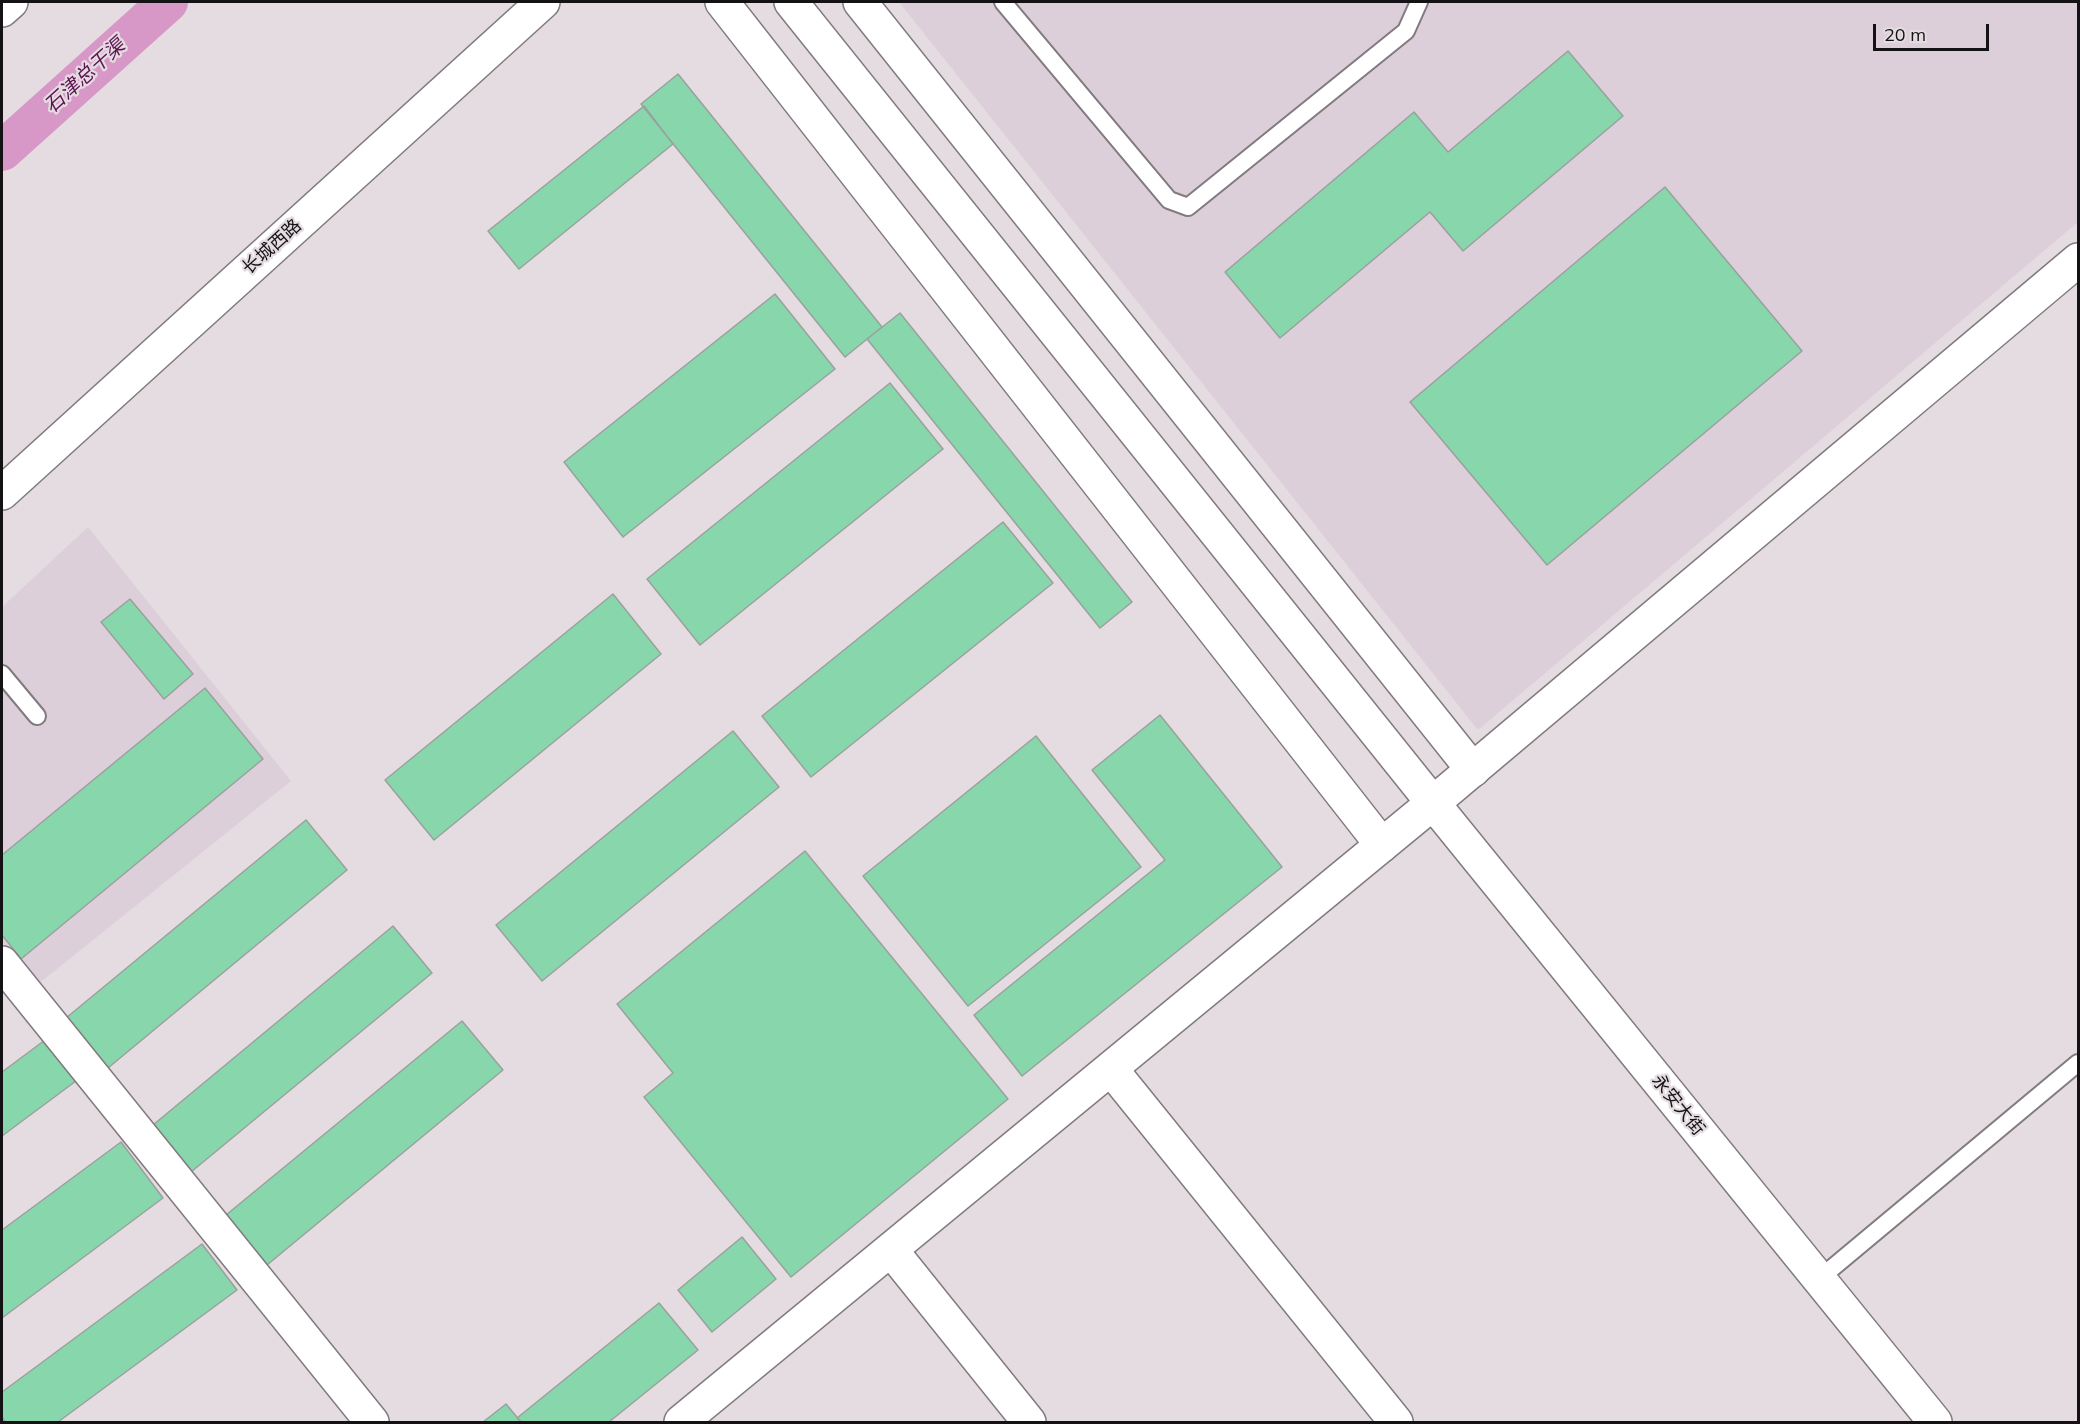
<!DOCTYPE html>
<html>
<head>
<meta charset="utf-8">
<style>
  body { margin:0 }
  #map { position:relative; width:2080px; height:1424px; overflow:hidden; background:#e4dce1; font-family:Mulish,sans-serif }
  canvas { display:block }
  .frame { position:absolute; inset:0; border:3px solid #141214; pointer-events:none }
  .scale { position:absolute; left:1873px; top:24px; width:116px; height:27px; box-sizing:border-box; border:3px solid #141214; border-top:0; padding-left:8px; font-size:18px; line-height:21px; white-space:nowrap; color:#141214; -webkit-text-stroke:4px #e4dce1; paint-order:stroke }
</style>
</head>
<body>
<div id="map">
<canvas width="2080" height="1424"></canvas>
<div class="frame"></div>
<div class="scale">20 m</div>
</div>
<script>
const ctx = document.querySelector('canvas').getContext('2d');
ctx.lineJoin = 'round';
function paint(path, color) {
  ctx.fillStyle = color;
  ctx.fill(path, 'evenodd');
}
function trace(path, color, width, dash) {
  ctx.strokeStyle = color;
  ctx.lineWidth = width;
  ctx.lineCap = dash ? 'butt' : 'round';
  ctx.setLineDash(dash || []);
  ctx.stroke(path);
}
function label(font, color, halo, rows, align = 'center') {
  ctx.font = font + ' Mulish,"Noto Sans SC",sans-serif';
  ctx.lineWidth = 4.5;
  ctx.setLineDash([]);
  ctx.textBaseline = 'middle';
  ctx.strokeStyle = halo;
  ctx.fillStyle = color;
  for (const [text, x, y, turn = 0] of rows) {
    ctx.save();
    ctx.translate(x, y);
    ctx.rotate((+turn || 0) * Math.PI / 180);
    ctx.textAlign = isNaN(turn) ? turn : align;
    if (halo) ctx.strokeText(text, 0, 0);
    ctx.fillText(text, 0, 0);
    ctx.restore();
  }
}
paint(new Path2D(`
  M899 2H2078V222L1478 730Z
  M88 527 291 781 37 985 2 941V607Z`), '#ddcfd9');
trace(new Path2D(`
  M2 151 168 2`), '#d797c7', 40);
const building = new Path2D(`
  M1568 51 1623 116 1463 251 1430 212 1280 338 1225 272 1414 112 1448 152Z
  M678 74 882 327 845 357 641 104Z
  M644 106 673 144 519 269 488 231Z
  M1665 187 1802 351 1547 565 1410 402Z
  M775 294 835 369 623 537 564 462Z
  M900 313 1132 602 1100 628 867 339Z
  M890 383 943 449 700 645 647 579Z
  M1003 522 1053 583 811 777 762 716Z
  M613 594 661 654 434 840 385 780Z
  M130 599 193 674 164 699 101 622Z
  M205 688 263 759 21 959 2 935V855Z
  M1160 715 1282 867 1022 1076 974 1015 1165 860 1092 770Z
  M733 731 779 787 542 981 496 925Z
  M1036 736 1141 867 968 1006 863 876Z
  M306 820 347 870 108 1068 66 1018Z
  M805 851 1008 1099 791 1277 644 1097 673 1073 617 1004Z
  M393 926 432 973 191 1172 153 1125Z
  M462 1021 503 1070 267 1265 226 1215Z
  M45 1040 76 1081 2 1136V1072Z
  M121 1142 163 1198 2 1318V1230Z
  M742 1237 776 1279 712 1332 678 1290Z
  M202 1244 237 1290 58 1422H5L2 1417V1392Z
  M659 1303 698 1350 609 1422H521L517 1418Z
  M506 1404 521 1422H483Z`);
paint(building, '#88d6ac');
trace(building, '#9aa19d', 1.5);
const service = new Path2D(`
  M1003 2 1169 200 1188 207 1406 31 1419 2
  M2 674 37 716
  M1819 1279 2078 1063`);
const minor = new Path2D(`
  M722 2 1382 845
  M860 2 1473 770
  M2 963 372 1422
  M1111 1069 1396 1422
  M891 1250 1029 1422`);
const tertiary = new Path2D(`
  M791 2 1420 787 1935 1422
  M2 493 543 2
  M681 1422 1433 803 2078 260`);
const motorway = new Path2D(`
  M2 10 11 2`);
trace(service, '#817a7f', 20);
trace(minor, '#817a7f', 36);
trace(tertiary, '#817a7f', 36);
trace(motorway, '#817a7f', 36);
trace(service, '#fff', 16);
trace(minor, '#fff', 33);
trace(tertiary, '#fff', 33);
trace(motorway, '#fff', 33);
label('18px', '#141214', '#e4dce1', [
  ["长城西路",272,247,-42],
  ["永安大街",1678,1105,51]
]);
label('italic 20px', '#5e1452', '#e4dce1', [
  ["石津总干渠",85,76,-42]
]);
</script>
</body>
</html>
